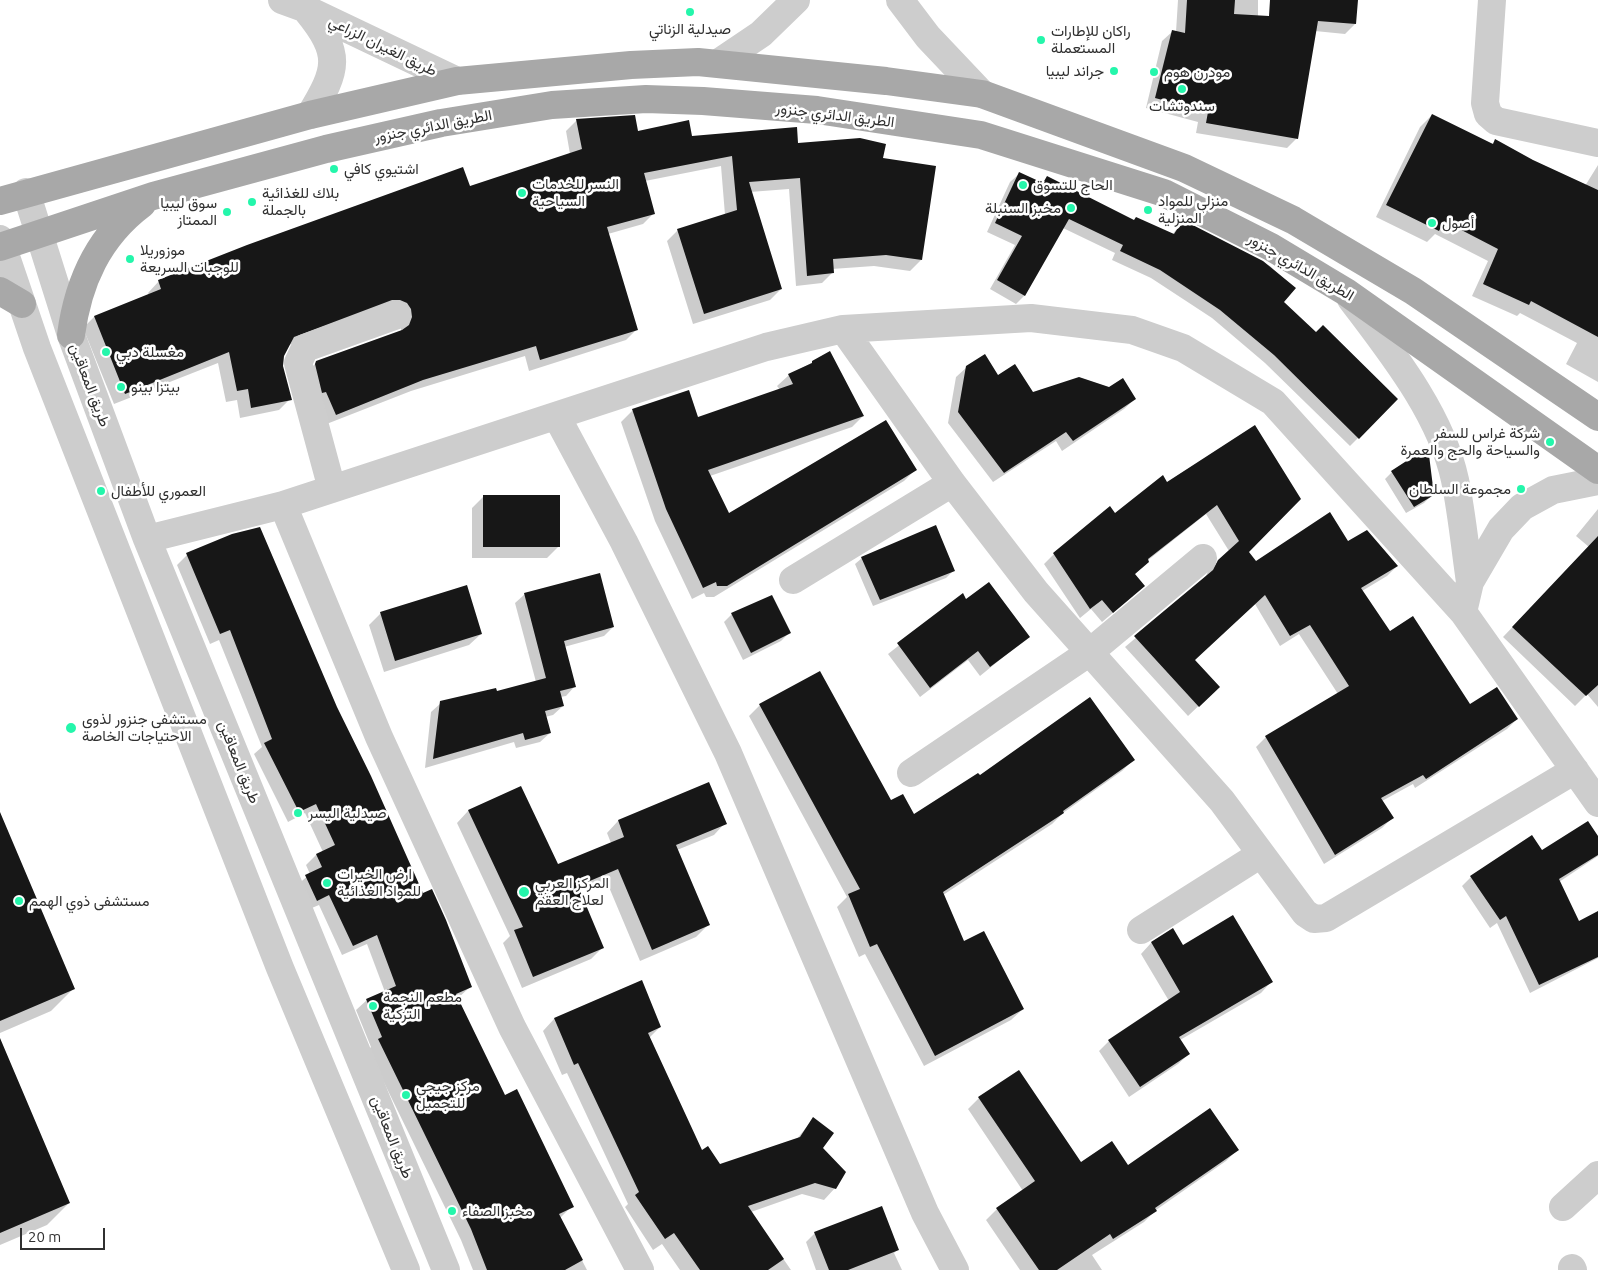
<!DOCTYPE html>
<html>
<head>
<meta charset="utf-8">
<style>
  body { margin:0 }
  #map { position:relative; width:1598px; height:1270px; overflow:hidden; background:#fff; font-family:Ubuntu,sans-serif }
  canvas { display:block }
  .scale { position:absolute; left:20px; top:1228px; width:85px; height:22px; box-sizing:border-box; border:2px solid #303030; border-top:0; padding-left:6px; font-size:15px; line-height:18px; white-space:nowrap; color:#303030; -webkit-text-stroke:4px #fff; paint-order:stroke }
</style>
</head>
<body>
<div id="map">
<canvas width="1598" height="1270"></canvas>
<div class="scale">20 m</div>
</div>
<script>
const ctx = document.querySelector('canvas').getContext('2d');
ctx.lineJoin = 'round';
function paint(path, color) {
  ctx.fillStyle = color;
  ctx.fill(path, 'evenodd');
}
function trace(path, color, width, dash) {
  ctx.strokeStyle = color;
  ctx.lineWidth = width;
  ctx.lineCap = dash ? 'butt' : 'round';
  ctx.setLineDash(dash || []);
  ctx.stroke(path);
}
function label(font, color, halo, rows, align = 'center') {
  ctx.font = font + ' Ubuntu,Vazirmatn,sans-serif';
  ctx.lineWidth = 5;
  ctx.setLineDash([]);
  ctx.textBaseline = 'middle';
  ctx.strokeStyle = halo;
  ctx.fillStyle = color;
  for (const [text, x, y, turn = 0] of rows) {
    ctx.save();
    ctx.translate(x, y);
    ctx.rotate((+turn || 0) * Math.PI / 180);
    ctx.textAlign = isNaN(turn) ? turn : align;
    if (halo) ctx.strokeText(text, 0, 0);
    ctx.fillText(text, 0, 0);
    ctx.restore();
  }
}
paint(new Path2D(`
  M1178 0H1258V17L1293 19 1295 0H1357L1355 24 1345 34 1315 31 1297 138 1287 148 1196 133 1198 122 1146 108 1162 41 1173 31 1176 32Z
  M1432 115 1491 145 1495 141 1532 162 1585 186 1598 165V382L1566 364 1577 343 1520 313 1517 316 1472 296 1488 261 1435 234 1427 242 1376 217 1420 127Z
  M577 120 637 132 797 144 881 159 921 260 910 271 874 266 832 269 833 272 822 283 796 286 789 189 750 192 781 289 770 300 693 324 667 241 678 230 725 215 721 166 645 181 654 213 643 224 608 234 637 329 626 340 529 371 525 356 411 391 324 425 306 373 317 362 401 331V321L380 311 289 345 283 356 282 367 290 399 279 410 240 418 237 400 226 402 218 363 114 404 83 328 94 317 149 295 148 293 159 281 469 188 570 154 566 131Z
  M1019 174 1041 184 1047 178 1133 221 1172 235 1183 221 1270 266 1294 288 1282 302 1316 333 1397 399 1350 446 1265 363 1212 318 1151 278 1112 260 1115 253 1063 228 1024 296 1016 304 990 289 1015 245 987 232 1010 182Z
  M813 362 863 416 852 427 710 476 728 515 915 470 904 481 714 597H706L704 593 692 599 655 521 621 422 632 411 688 391 697 419 780 390 777 386 789 375Z
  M967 367 998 377 1032 393 1135 399 1124 409 1062 451 1056 441 993 482 948 423 956 377Z
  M1254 427 1247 552 1256 563 1347 543 1397 566 1387 576 1362 591 1390 633 1470 706 1517 719 1507 729 1415 788 1413 784 1382 801 1392 818 1382 828 1324 864 1256 747 1266 737 1338 694 1299 634 1280 646 1255 604 1194 660 1208 697 1188 716 1125 647 1205 579 1208 571 1229 551 1206 514 1147 561 1134 575 1133 596 1102 622 1091 609 1080 618 1044 564 1054 554Z
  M1392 472 1432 495 1424 503 1406 513 1385 479Z
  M483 497 559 546 547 558H472V508Z
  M1598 509V707L1587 694 1575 706 1503 637 1589 547 1576 536Z
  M187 555 336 707 422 895 470 987 457 999 504 1097 572 1206 560 1218 587 1270H473L461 1240 368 1050 371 1047 356 1010 367 1000 385 992 367 944 342 955 319 905 307 910 296 886 310 874 306 865 316 855 323 852 305 813 288 822 254 754 262 747 219 640 210 644 177 565Z
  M862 558 953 571 946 578 873 606 855 564Z
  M525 594 613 627 604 636 564 647 575 686 566 696 560 697 563 706 553 715 545 717 550 733 540 742 516 748 514 742 425 768 431 712 441 703 496 693 536 682 515 603Z
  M963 595 965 601 1028 637 980 676 968 660 920 697 888 654Z
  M381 613 481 634 469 645 384 672 369 625Z
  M732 614 789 633 781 641 743 660 724 622Z
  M760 705 891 802 914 816 979 777 1133 760 1122 771 1063 813 1052 824 943 895 963 943 1023 1009 1011 1020 924 1066 865 954 859 957 837 907 847 897 749 716Z
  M709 784 725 823 714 835 677 850 708 925 696 937 640 961 606 880 579 891 602 948 591 959 522 988 503 943 510 936 457 823 468 811 520 787 557 865 611 843 607 833 618 821Z
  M0 815 73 989 51 1011 0 1033Z
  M1598 839V856L1559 882 1578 923 1598 912V958L1530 993 1497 923 1490 928 1462 886 1471 877Z
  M1173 930 1182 946 1271 982 1261 993 1180 1040 1189 1054 1178 1064 1129 1097 1099 1051 1109 1041 1169 1001 1141 954 1151 943Z
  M641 982 660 1027 649 1038 702 1152 720 1165 796 1140 813 1119 835 1188 824 1200 802 1194 751 1212 791 1270H680L662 1244 653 1250 625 1207 628 1204 567 1073 562 1075 543 1031 554 1019Z
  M0 1041 69 1203 47 1225 0 1245Z
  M979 1098 1081 1163 1127 1167 1238 1149 1226 1161 1156 1210 1144 1222 1092 1255 1102 1270H1020L986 1220 997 1209 1023 1191 968 1109Z
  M815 1233 898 1249 894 1253 902 1270H816L806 1242Z`), '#0003');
paint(new Path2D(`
  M1187 0H1235L1234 14 1269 16 1270 0H1358L1356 24 1318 21 1298 139 1206 123 1208 112 1155 98 1172 30 1185 33Z
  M1432 114 1493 144 1495 139 1533 160 1598 190V337L1531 301 1529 305 1483 284 1498 249 1444 221 1439 231 1386 205Z
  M635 115 638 131 689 120 692 136 797 127 798 143 860 138 886 144 883 158 936 166 922 260 886 255 833 259 834 273 807 276 800 178 749 182 782 289 704 314 677 229 737 210 732 156 644 173 655 214 607 227 638 330 540 360 536 346 423 380 336 415 326 392 322 393 315 364 316 361 402 330 409 325 412 317 411 309 407 303 400 300H392L294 337 284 356 283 366 292 400 251 408 248 389 237 391 229 352 125 394 94 316 161 289 158 280 247 245 463 167 470 186 582 149 576 119Z
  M1019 172 1043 183 1047 176 1134 220 1136 217 1174 234 1183 220 1263 261 1296 288 1284 302 1316 332 1323 325 1398 399 1359 439 1274 355 1220 310 1160 270 1120 251 1123 245 1069 219 1025 296 997 280 1022 236 995 223Z
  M830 351 864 416 708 470 729 513 886 420 917 470 727 586H717L716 582 703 588 666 509 632 409 689 390 698 417 793 384 788 374 812 363V361Z
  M985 354 998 375 1015 364 1033 392 1079 377 1109 387 1123 378 1136 399 1073 441 1066 432 1004 473 958 412 966 366Z
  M1255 425 1301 499 1249 552 1256 561 1330 512 1348 541 1367 530 1398 566 1361 588 1390 631 1413 616 1470 704 1497 687 1518 719 1426 779 1423 775 1381 798 1394 818 1335 855 1265 736 1349 686 1310 625 1290 636 1265 595 1195 660 1220 687 1199 707 1134 636 1213 570 1218 560 1239 541 1217 505 1148 559 1149 562 1135 574 1145 586 1113 613 1102 600 1090 609 1053 553 1110 506 1115 513 1163 475 1167 482Z
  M1428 447 1434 495 1414 507 1391 471Z
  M483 495H560V547H483Z
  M936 525 955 571 880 600 861 557Z
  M260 527 337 707 371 776 423 893 432 889 446 920 472 987 456 994 505 1095 517 1089 574 1207 559 1214 583 1260 565 1270H487L471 1229 378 1039 382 1037 366 999 396 986 377 935 353 946 329 895 317 901 305 875 322 867 316 854 335 845 316 804 299 812 264 743 272 739 230 630 220 634 186 553 232 534Z
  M1598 536V685L1586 696 1512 627Z
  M600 573 614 627 564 641 576 687 560 691 564 706 545 711 551 733 525 740 523 733 433 759 440 701 496 688 497 691 546 678 524 593Z
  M989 582 1030 637 990 667 978 651 930 688 897 643 963 593 966 599Z
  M467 585 482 634 395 661 380 612Z
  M772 595 791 633 751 653 731 613Z
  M820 671 891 800 903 794 914 814 978 773 980 775 1090 697 1135 760 1063 811 1064 813 943 892 964 941 984 931 1024 1009 935 1056 877 944 870 947 848 894 860 889 759 704Z
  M709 782 727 824 676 845 710 925 652 950 618 869 578 886 604 948 533 977 514 930 523 927 468 810 521 786 558 864 624 837 618 820Z
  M0 812 75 989 0 1021Z
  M1588 821 1598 836V855L1559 879 1579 921 1598 911V957L1539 985 1506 916 1500 920 1470 876 1532 835 1542 850Z
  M1233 915 1273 982 1179 1037 1190 1054 1140 1087 1108 1040 1180 992 1151 942 1173 928 1183 945Z
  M642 980 661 1027 648 1033 702 1150 708 1146 720 1164 800 1137 813 1117 834 1133 823 1148 846 1172 836 1189 815 1183 748 1206 784 1259 768 1270H700L674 1233 665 1239 635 1195 639 1192 578 1063 574 1065 554 1018Z
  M0 1038 70 1203 0 1233Z
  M1019 1070 1081 1162 1112 1141 1128 1165 1210 1108 1239 1150 1155 1208 1157 1211 1113 1239 1110 1234 1057 1270H1039L996 1208 1035 1181 978 1097Z
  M882 1206 899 1250 848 1270H829L814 1232Z`), '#171717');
trace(new Path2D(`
  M282 0 304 8 457 81
  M900 0 928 37 982 94
  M1492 0 1485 103 1488 114 1496 121 1598 143
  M307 11C342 54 338 69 310 115
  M718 63 761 34 796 0
  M26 192 71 335 147 539 446 1270
  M0 239 37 348 280 968 406 1270
  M1351 299C1391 352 1441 414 1455 480 1462 514 1465 548 1470 582
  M843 329 952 483 1036 592 1222 801 1305 913 1314 919 1326 918 1575 770
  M557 417 624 542 728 753 925 1213 955 1270
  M1598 481 1553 490 1522 507 1501 529 1470 582 1463 612 1598 803
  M332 489 298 363 305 348 397 315
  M283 505 379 737 512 1027 640 1270
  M147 539 283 505 766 347 843 329 1031 318 1132 330 1183 348 1273 402 1463 612
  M793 580 952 483
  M911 773 1090 652 1203 558
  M1141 930 1261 854
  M1563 1207 1598 1175
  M1572 1268 1573 1270`), '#cdcdcd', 28);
trace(new Path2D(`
  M0 201 310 115 457 81 631 65 698 62 886 81 982 94 1184 168 1293 220 1413 291 1598 417
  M0 247 153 196 326 149 441 123 552 105 646 99 703 101 817 110 981 135 1164 193 1271 247 1346 292 1598 470
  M0 291 22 304
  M71 335C78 282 98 237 142 204`), '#a8a8a8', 28);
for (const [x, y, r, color] of [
  [690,12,5,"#24f6ab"],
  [1041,40,5,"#24f6ab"],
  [1114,71,5,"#24f6ab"],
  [1154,72,5,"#24f6ab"],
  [1182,89,5,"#24f6ab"],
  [334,169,5,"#24f6ab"],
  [1023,185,5,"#24f6ab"],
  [522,193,5,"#24f6ab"],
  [252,202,5,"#24f6ab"],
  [1071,208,5,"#24f6ab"],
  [1148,210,5,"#24f6ab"],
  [227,212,5,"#24f6ab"],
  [1432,223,5,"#24f6ab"],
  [130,259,5,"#24f6ab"],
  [106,352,5,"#24f6ab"],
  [121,387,5,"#24f6ab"],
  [1550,442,5,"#24f6ab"],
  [1521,489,5,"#24f6ab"],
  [101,491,5,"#24f6ab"],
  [71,728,6,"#24f6ab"],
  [298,813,5,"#24f6ab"],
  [327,883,5,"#24f6ab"],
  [524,892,6,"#24f6ab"],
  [19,901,5,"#24f6ab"],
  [373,1006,5,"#24f6ab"],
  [406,1095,5,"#24f6ab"],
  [452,1211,5,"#24f6ab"]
]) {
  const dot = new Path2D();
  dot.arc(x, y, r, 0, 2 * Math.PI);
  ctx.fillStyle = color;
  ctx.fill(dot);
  trace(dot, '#fff', 2);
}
label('15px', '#303030', '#fff', [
  ["صيدلية الزناتي",690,29,"center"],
  ["راكان للإطارات",1051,31],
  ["المستعملة",1051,48],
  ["جراند ليبيا",1104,71,"right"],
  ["مودرن هوم",1164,72],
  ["سندوتشات",1182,106,"center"],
  ["اشتيوي كافي",344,169],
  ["النسر للخدمات",532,184],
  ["السياحية",532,201],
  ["الحاج للتسوق",1033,185],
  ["بلاك للغذائية",262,193],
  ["بالجملة",262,210],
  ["منزلي للمواد",1158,201],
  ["المنزلية",1158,218],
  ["سوق ليبيا",217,203,"right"],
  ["الممتاز",217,220,"right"],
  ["مخبز السنبلة",1061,208,"right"],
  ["أصول",1442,223],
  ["موزوريلا",140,250],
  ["للوجبات السريعة",140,267],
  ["مغسلة دبي",116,352],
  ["بيتزا بينو",131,387],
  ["شركة غراس للسفر",1540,433,"right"],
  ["والسياحة والحج والعمرة",1540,450,"right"],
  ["مجموعة السلطان",1511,489,"right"],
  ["العموري للأطفال",111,491],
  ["مستشفي جنزور لذوي",82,719],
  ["الاحتياجات الخاصة",82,736],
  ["صيدلية اليسر",308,813],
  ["ارض الخيرات",337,874],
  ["للمواد الغذائية",337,891],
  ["المركز العربي",535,883],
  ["لعلاج العقم",535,900],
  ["مستشفى ذوي الهمم",29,901],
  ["مطعم النجمة",383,997],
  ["التركية",383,1014],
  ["مركز جيجي",416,1086],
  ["للتجميل",416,1103],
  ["مخبز الصفاء",462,1211]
], 'left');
label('15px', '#303030', '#fff', [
  ["طريق الغيران الزراعي",383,46,26],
  ["الطريق الدائري جنزور",835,115,7],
  ["الطريق الدائري جنزور",433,126,-11],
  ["الطريق الدائري جنزور",1301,267,30],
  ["طريق المعاقين",90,385,69],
  ["طريق المعاقين",239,762,68],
  ["طريق المعاقين",392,1137,68]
]);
</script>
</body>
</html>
